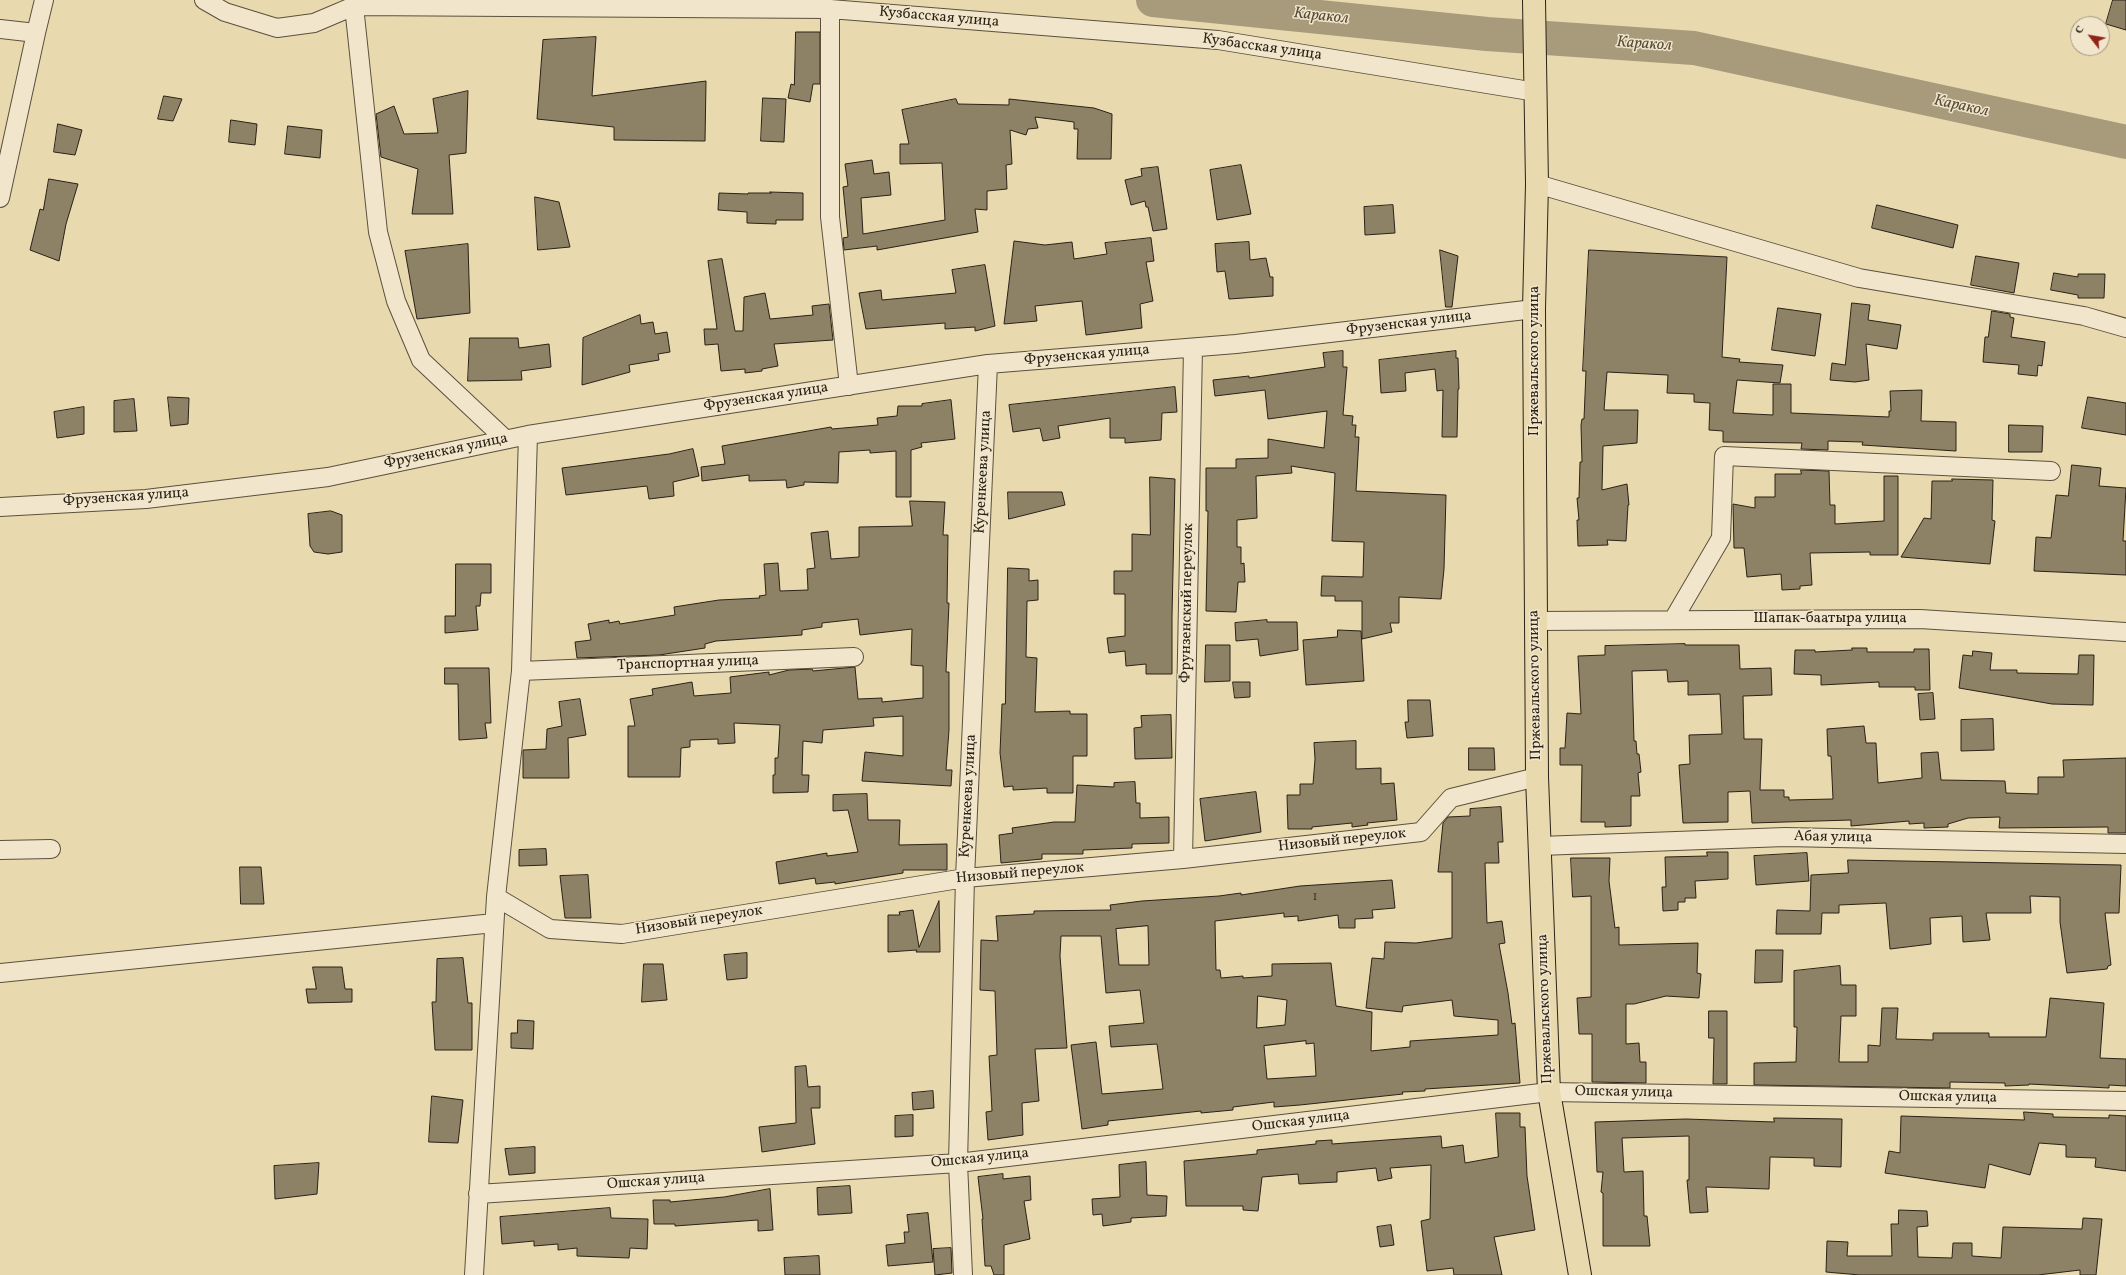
<!DOCTYPE html>
<html>
<head>
<meta charset="utf-8">
<style>
  body { margin:0 }
  #map { position:relative; width:2126px; height:1275px; overflow:hidden; background:#e9d9af; font-family:Vollkorn,serif }
  canvas { display:block }
  .north { position:absolute; left:2070px; top:16px; width:40px; height:40px; box-sizing:border-box; background:#f1e6cb; border:1px solid #a19883; border-radius:50%; rotate:301deg; font-size:11px; font-weight:700; line-height:16px; text-align:center; color:#2a2217 }
  .north::after { content:''; display:block; margin:auto; width:14px; height:18px; background:#8f2418; clip-path:polygon(50% 0,100% 100%,50% 72%,0 100%) }
</style>
</head>
<body>
<div id="map">
<canvas width="2126" height="1275"></canvas>
<div class="north">С</div>
</div>
<script>
const ctx = document.querySelector('canvas').getContext('2d');
ctx.lineJoin = 'round';
function trace(path, color, width, dash) {
  ctx.strokeStyle = color;
  ctx.lineWidth = width;
  ctx.lineCap = dash ? 'butt' : 'round';
  ctx.setLineDash(dash || []);
  ctx.stroke(path);
}
function paint(path, color) {
  ctx.fillStyle = color;
  ctx.fill(path, 'evenodd');
}
function label(font, color, halo, rows, align = 'center') {
  ctx.font = font + ' Vollkorn,serif';
  ctx.lineWidth = 3;
  ctx.setLineDash([]);
  ctx.textBaseline = 'middle';
  ctx.strokeStyle = halo;
  ctx.fillStyle = color;
  for (const [text, x, y, turn = 0] of rows) {
    ctx.save();
    ctx.translate(x, y);
    ctx.rotate((+turn || 0) * Math.PI / 180);
    ctx.textAlign = isNaN(turn) ? turn : align;
    if (halo) ctx.strokeText(text, 0, 0);
    ctx.fillText(text, 0, 0);
    ctx.restore();
  }
}
trace(new Path2D(`
  M1153 0 1487 34 1694 48 2126 142`), '#a89b7b', 34);
const building = new Path2D(`
  M2113 0H2126V30L2106 24Z
  M796 32H820V84H813L810 102 788 98 791 84 794 85Z
  M596 37 592 96 706 81 705 141 614 140V127L537 119 543 40Z
  M468 91 466 153 449 155 453 214H412L418 169 381 157 376 114 394 106 404 134 438 133 433 99Z
  M164 96 182 99 173 121 158 119Z
  M763 98 786 99 784 142 761 141Z
  M956 99 958 104 1009 105V99L1094 108 1112 114 1111 159H1077L1078 129H1074V122L1035 117 1038 128 1028 129 1026 135 1010 130 1012 164 1006 165 1007 189 987 191V210L975 209 978 232 877 250V246L844 250 843 238 848 237 843 187 848 186 845 164 872 160 874 174 889 172 891 195 861 198 863 234 945 220 942 163 900 164V144H909L902 110Z
  M231 120 257 124 255 145 229 142Z
  M58 124 82 130 75 155 54 152Z
  M288 126 322 130 320 158 285 154Z
  M1241 165 1251 214 1217 220 1210 170Z
  M1158 167 1167 229 1153 231 1148 207H1146L1145 201 1131 205 1125 180 1142 176 1141 169Z
  M49 179 78 184 66 224 59 261 30 250 40 209 43 210Z
  M770 192 803 193V220H776V224L747 223V212L718 210 719 193 748 194V193H771Z
  M535 197 559 202 570 247 538 250Z
  M1393 205 1395 233 1365 235 1364 207Z
  M1877 205 1958 225 1953 248 1872 228Z
  M1151 238 1154 261 1146 262 1153 301 1140 304 1142 328 1086 335 1082 301 1035 306 1037 321 1004 324 1014 241 1045 245 1072 242 1074 259 1107 254 1105 243Z
  M1249 242 1250 260 1266 258 1270 277H1273V296L1229 299 1225 271 1217 272 1215 244Z
  M468 244 470 313 417 319 405 251Z
  M1440 250 1458 256 1452 307H1446Z
  M1589 250 1727 257 1722 357 1740 359 1739 362 1783 365 1780 383 1737 380 1733 413 1773 415V384H1791V413L1889 417V411H1891L1890 391 1922 390 1921 421 1956 422V451L1862 445 1863 442 1828 441V450L1801 449 1802 443 1723 442V431L1709 430 1710 403 1694 402V394L1667 393 1668 375 1607 372 1604 410H1638L1637 443 1603 446 1602 490 1627 484 1629 505H1628L1626 541 1607 540 1608 545 1578 546 1577 520H1579L1577 498H1579L1580 462H1582L1581 425 1582 419H1584L1586 371H1583Z
  M1976 256 2019 263 2014 293 1971 285Z
  M722 259 735 331H743L744 297 765 293 770 319 813 315 812 306 829 304 833 340 774 344 778 366 762 369V371L745 373V369L721 371 718 344 705 345 704 329H717L708 261Z
  M985 265 995 326 975 331V327L945 329V323L866 329 859 293 881 290 882 300 956 293 952 270Z
  M2054 273 2078 277V274H2105L2104 298H2078V295L2051 290Z
  M1852 303 1870 305 1868 320 1901 325 1897 349 1866 344 1869 380 1855 382 1830 380 1832 363 1845 365Z
  M1778 308 1821 314 1815 356 1772 350Z
  M1992 311 2010 314V317L2014 318 2011 337 2045 342 2042 366 2038 365 2037 376 2018 374 2019 365 1983 362 1985 337H1988Z
  M640 315 641 324 653 322 655 334 667 332 670 352 658 354 659 360 629 365 630 372 582 385 583 338Z
  M470 338H518L519 348 549 344 551 367 521 371 522 380 468 381Z
  M1343 351V367H1347L1343 415 1353 416 1352 425H1356L1355 437H1359L1356 491 1446 495 1444 569 1441 599 1399 597V623H1390L1392 632 1362 639V601H1335V596H1321L1322 576 1363 577 1364 542 1332 541 1335 473 1291 466 1292 473 1256 476 1257 518 1237 520V547H1241V564L1244 563 1245 582H1238L1236 612 1206 611 1208 511H1206V468H1236V459L1268 458V439L1324 448 1327 411 1268 419 1265 390 1215 396 1213 380 1249 376V378L1325 367 1323 353Z
  M1456 351V358H1458L1459 389H1458L1457 437H1442L1443 390 1437 391 1435 369 1405 373 1406 391 1381 393 1379 360Z
  M1175 387 1177 412 1162 413 1161 440 1125 443V438H1110V418L1058 426 1060 438 1043 441 1040 428 1013 432 1009 405Z
  M168 397 189 398 188 424 171 426Z
  M2088 397 2126 403V435L2082 428Z
  M134 399 137 431 114 432V401Z
  M951 400 955 439 921 443 922 447 911 450V497H896V451L870 453V450L839 452 838 483 804 482V485L787 488 786 480 749 481V475L702 481 701 467 725 464 722 446 831 427 832 429 878 425 877 418 897 416 898 406H922V404Z
  M84 407V434L57 438 54 412Z
  M2009 425 2043 426 2042 452H2009Z
  M693 449 699 476 673 482 674 496 649 499 647 486 566 495 562 468 669 454Z
  M2072 465 2101 468 2099 486 2126 488 2123 541H2126V575L2034 571 2036 537 2051 538 2056 495 2068 496Z
  M1801 470 1829 471 1830 505H1835V524L1884 521V476H1898V555H1870V552L1810 553 1812 585 1800 586V589L1782 590 1781 574 1747 577 1744 548H1734L1733 504 1755 508V497H1775V474H1801Z
  M1150 477 1175 479 1172 616V674H1146V664L1126 666 1125 651 1109 653 1107 638 1125 636V594H1114V571H1132V534L1150 535Z
  M1952 479 1993 480 1992 520 1995 521 1990 564 1901 557 1924 518 1931 519 1932 481H1952Z
  M1008 492H1062L1065 505 1009 519Z
  M910 501 945 502 943 535H948L947 603H949L946 672H949V730L946 770H952L951 786 862 781 865 752 903 756V716L873 718 874 726 823 730 822 743 803 741 802 775H809L808 792 773 793V775H775V758H778L780 725 734 723 735 743 718 744V739L690 740V747L681 748 680 777H628V726H635L630 699 653 695 652 689 692 682 694 696 731 693 730 677 769 672V675L789 670 812 669 813 671 855 667 858 699 882 698V702L923 698V666L911 665 912 629 860 635 858 619 822 623V627L802 630V635L716 641 705 644V648L659 655 577 658 575 642 591 640 588 624 609 620V623L619 621 620 624 675 615 674 607 719 600 760 598 759 596 766 595 764 564 778 563 780 591 808 590 807 569 815 568 811 533 828 531 831 559 859 557V527L912 526Z
  M331 511 342 515V552L328 554 314 552 310 546 308 514Z
  M456 564H491V593H481L480 606H476L478 630 445 633V616H455Z
  M1008 568 1029 569V581L1038 580V600L1027 601 1026 657 1037 658 1035 712 1070 711V714H1087V756H1073V793H1047V788L1013 790V786L1004 787 1000 753 1002 704H1005Z
  M1267 620V622H1297L1298 650 1260 656 1258 639 1236 641 1235 623Z
  M1338 630 1361 631 1364 681 1306 685 1303 640 1337 637Z
  M1685 644V645H1739L1740 669 1771 668 1772 695 1743 696 1744 739H1762L1760 790H1784V797H1789V800L1833 799 1831 756H1828L1827 729 1864 726 1866 743H1876L1878 783 1922 778 1921 753 1938 752 1941 780 2005 781 2006 793 2038 794V777H2064L2063 760 2126 758V833H2108V827L1999 828 2000 817 1968 818 1948 824V827L1924 828V823L1909 824V821L1851 826V820L1752 823 1750 791 1728 792V822L1683 823 1679 765 1690 764 1689 735 1722 734 1720 694 1688 695V681L1668 682 1667 670 1632 671 1634 741H1636L1637 754H1639L1641 772 1638 773 1640 796H1631V826L1605 827V822H1581L1582 765H1560V748H1565L1567 713 1581 714 1578 656 1605 655V646Z
  M1206 645H1230V681L1205 682Z
  M1852 648H1867V652H1914V649H1929L1930 690H1915V687H1879V682L1821 685V675L1794 674 1795 650H1815V652L1852 650Z
  M1973 651 1992 653 1990 670H2017V673L2078 674 2079 655H2094L2093 705 2052 704 1959 688 1963 655 1972 656Z
  M445 668H489L491 723H485L487 738 459 740 458 684H445Z
  M1233 682H1250V697L1235 698Z
  M1933 693 1935 719 1920 720 1918 694Z
  M580 699 586 735 568 738 569 778H523V750L546 749 547 729 562 726 559 702Z
  M1408 700H1430L1433 736 1407 738 1405 722H1408Z
  M1171 715 1172 758 1135 759 1134 728 1142 727 1141 716Z
  M1993 719 1994 750 1961 751V720Z
  M1356 741V769L1381 768V784L1394 783 1397 820 1367 823 1368 825 1352 827V823L1312 827V829H1288L1287 795H1300V784H1313L1315 759 1314 743Z
  M1469 748H1494L1495 770H1469Z
  M1135 782 1136 803H1140V818L1169 817V843L1132 844V848L1083 850V854H1042V859L1001 863 999 835 1013 833 1012 828 1054 822H1075L1077 785 1114 787V783Z
  M1256 792 1261 832 1205 841 1200 799Z
  M867 794 868 820H900L899 845 947 844V870H903V873L835 884V882L816 884 815 878 779 884 776 862 827 853V856L858 852 848 810 833 811V795Z
  M1501 807 1503 842H1498L1499 863H1485L1487 923 1502 921 1505 943 1499 944 1508 993 1512 1024 1515 1023 1520 1083 1425 1089V1091L1402 1092 1403 1094 1300 1105 1274 1107V1102L1233 1107V1110L1201 1113V1111L1108 1121V1125L1082 1129 1071 1045 1096 1042 1102 1094 1163 1089 1157 1044 1111 1047 1109 1026 1144 1023 1140 990 1106 993 1101 936H1061L1060 956 1067 1048 1035 1049 1039 1101 1022 1103 1023 1135 988 1140 986 1112 992 1111 989 1056 997 1055 995 991 980 990 981 940 998 941 996 916 1034 914V911L1111 910 1110 905 1142 901 1219 896 1241 893V895L1300 886 1392 880 1395 908 1372 910 1373 918 1355 919V928H1339L1338 915 1298 921V916L1284 917V913L1215 921 1216 970H1220L1221 978 1243 976V978L1272 976V964L1331 963 1336 1006 1372 1012 1371 1051 1410 1047V1041L1498 1035V1020L1454 1016 1452 1000 1403 1006 1402 1012 1366 1008 1372 958 1384 959 1385 942 1416 943 1452 938V872H1438L1443 823 1448 817 1470 816V809ZM1148 926 1149 965H1119L1116 929ZM1258 996 1287 1000 1285 1025 1257 1028ZM1306 1041V1044L1314 1043 1316 1076 1267 1079 1264 1046Z
  M546 849 547 865 519 866V850Z
  M1707 852H1728V879L1695 881 1696 898H1685V902H1678V910L1663 911 1662 887H1666L1665 857 1707 856Z
  M1807 853 1809 881 1756 885 1754 856Z
  M1571 858H1610L1609 881 1615 928 1619 927V945L1698 943 1697 973 1701 974 1699 998 1666 996 1634 1004H1626V1044L1639 1043 1640 1062H1646V1083L1592 1082V1034H1579L1577 998 1591 997V896L1573 897Z
  M1848 860 2121 865 2119 913H2105L2111 965 2108 966 2107 969 2067 973 2060 922V897L2030 896 2031 913H1986L1990 940 1963 942 1962 916 1930 918 1931 944 1890 949 1886 903 1839 905V913H1822L1821 934H1776L1777 910 1810 911 1811 875 1848 873Z
  M240 867H261L264 904H241Z
  M588 875 591 918H565L560 876Z
  M939 901 940 952H916L917 950 888 952V915H900L899 912 913 910 919 947Z
  M1756 950H1783L1782 982 1755 983Z
  M747 953V978L727 980 724 955Z
  M463 958 468 1003H472V1050H435L432 1002H436L437 959Z
  M644 964H663L667 1000 642 1002Z
  M1840 966 1841 985H1856V1016H1841L1839 1062H1868V1045L1880 1046 1882 1008H1898L1896 1039 1933 1040V1033H1989V1037H2046L2050 998 2104 1003 2100 1058 2126 1059V1086L2109 1085V1088L2029 1084V1085L2005 1086V1083L1950 1082V1088L1754 1085V1063L1796 1062 1797 1027H1794V971Z
  M313 967H342L345 989H352V1002L308 1003 306 989H316Z
  M1709 1011H1727V1084H1713L1714 1038H1709Z
  M518 1020 534 1021 533 1049 511 1048V1033H517Z
  M806 1066 808 1087 820 1086V1108H811L815 1144 762 1152 759 1127 796 1123 795 1067Z
  M933 1091 934 1108 913 1110 912 1093Z
  M432 1096 463 1100 458 1143 429 1142Z
  M2024 1112 2053 1114V1117L2109 1118V1115L2126 1116V1171L2095 1167 2096 1158 2066 1157V1145L2039 1143 2030 1175 1989 1164 1985 1188 1885 1173 1889 1151 1900 1153 1901 1116 2024 1120Z
  M1496 1113H1520V1127H1525L1527 1176 1535 1230 1494 1237 1502 1275H1454L1453 1268 1427 1271 1421 1221 1430 1219 1431 1165 1390 1168 1392 1178 1378 1181 1376 1168 1337 1172V1182L1299 1184 1298 1174 1262 1177 1258 1211 1243 1210V1206H1186L1184 1161 1257 1154V1150L1316 1144V1141L1332 1140V1144L1441 1136 1442 1148 1463 1145 1465 1163 1498 1157Z
  M913 1115V1136L895 1137V1116Z
  M1774 1118 1842 1119 1841 1167 1814 1166V1158L1770 1157 1769 1189 1706 1187 1708 1212 1690 1213 1687 1180H1689V1136L1622 1138 1624 1172 1643 1171 1644 1216H1647L1650 1246H1603V1193L1601 1192 1603 1172H1597L1595 1122 1686 1119 1774 1122Z
  M535 1147V1173L509 1175 505 1149Z
  M1146 1162 1147 1195 1167 1196 1166 1216 1131 1218V1222L1103 1226 1102 1214 1093 1215 1092 1199 1120 1197 1119 1165Z
  M319 1163 317 1194 275 1199 274 1166Z
  M1003 1174V1179L1030 1176 1031 1200 1024 1201 1030 1239 1004 1245V1275H994L991 1266H985L982 1219H983L978 1177Z
  M850 1186 852 1213 818 1215 817 1188Z
  M770 1189 773 1230 758 1231V1220L675 1226V1224H654L653 1200H670V1202L724 1197Z
  M610 1208 611 1218 648 1219 647 1249 630 1248 629 1258 577 1256V1248L558 1250V1244L534 1246V1241L502 1244 500 1217Z
  M1899 1210 1927 1211 1928 1226 1917 1227 1918 1257 1952 1258 1953 1243H1972V1256L2001 1258 2003 1227 2082 1229 2083 1218 2102 1219 2096 1275H2080V1270L2038 1275H1860L1826 1272 1827 1241 1848 1242 1847 1256H1892L1891 1224H1898Z
  M928 1213 933 1262 888 1266 886 1245 905 1243 904 1232H909L907 1215Z
  M1391 1225 1394 1245 1380 1247 1377 1227Z
  M951 1248 952 1273 935 1275 933 1249Z
  M819 1256 820 1275H785L784 1258Z`);
paint(building, '#8d8166');
trace(building, '#2a2217', 1);
const minor = new Path2D(`
  M204 0 225 12 277 28 314 23 354 6 830 9 1218 40 1536 92
  M354 6 378 232 396 301 421 360 505 439
  M830 9V217L849 386
  M0 29 36 33 44 0
  M1537 184 1859 278 2084 316 2126 328
  M0 198 36 33
  M0 507 146 499 328 477 528 435 988 364 1236 344 1534 309
  M1673 620 1721 538 1724 456 2051 471
  M1535 621 1920 619 2126 632
  M521 671 854 657
  M1540 846 1785 837 2126 844
  M0 850 51 849
  M1183 859 1193 348
  M496 897 550 929 622 934 965 878 1183 859 1421 832 1451 798 1537 777
  M0 973 494 923
  M478 1194 958 1163 1549 1092 2126 1101
  M474 1275 496 897 521 671 528 435
  M963 1275 958 1163 965 878 988 364`);
const major = new Path2D(`
  M1534 0 1537 184 1534 309 1537 777 1549 1092 1580 1275`);
trace(minor, '#5a503d', 20);
trace(major, '#2a2217', 24);
trace(minor, '#f1e6cb', 18);
trace(major, '#e9d9af', 22);
label('13px', '#433a2b', null, [
  ["1",1315,898]
]);
label('15px', '#2a2217', '#f1e6cb', [
  ["Кузбасская улица",939,18,5],
  ["Кузбасская улица",1262,48,8],
  ["Фрузенская улица",1409,324,-7],
  ["Фрузенская улица",1087,356,-5],
  ["Пржевальского улица",1535,361,-90],
  ["Фрузенская улица",766,398,-9],
  ["Фрузенская улица",446,452,-12],
  ["Куренкеева улица",984,472,-87],
  ["Фрузенская улица",126,498,-4],
  ["Фрунзенский переулок",1188,603,-89],
  ["Шапак-баатыра улица",1830,619],
  ["Транспортная улица",688,664,-2],
  ["Пржевальского улица",1536,685,-91],
  ["Куренкеева улица",969,796,-87],
  ["Абая улица",1833,838,1],
  ["Низовый переулок",1342,841,-6],
  ["Низовый переулок",1020,874,-5],
  ["Низовый переулок",699,921,-9],
  ["Пржевальского улица",1546,1009,-92],
  ["Ошская улица",1624,1093,1],
  ["Ошская улица",1948,1098,1],
  ["Ошская улица",1301,1122,-7],
  ["Ошская улица",980,1159,-6],
  ["Ошская улица",656,1182,-4]
]);
label('italic 16px', '#564c3a', '#f1e6cb', [
  ["Каракол",1321,17,6],
  ["Каракол",1644,45,4],
  ["Каракол",1961,107,12]
]);
</script>
</body>
</html>
